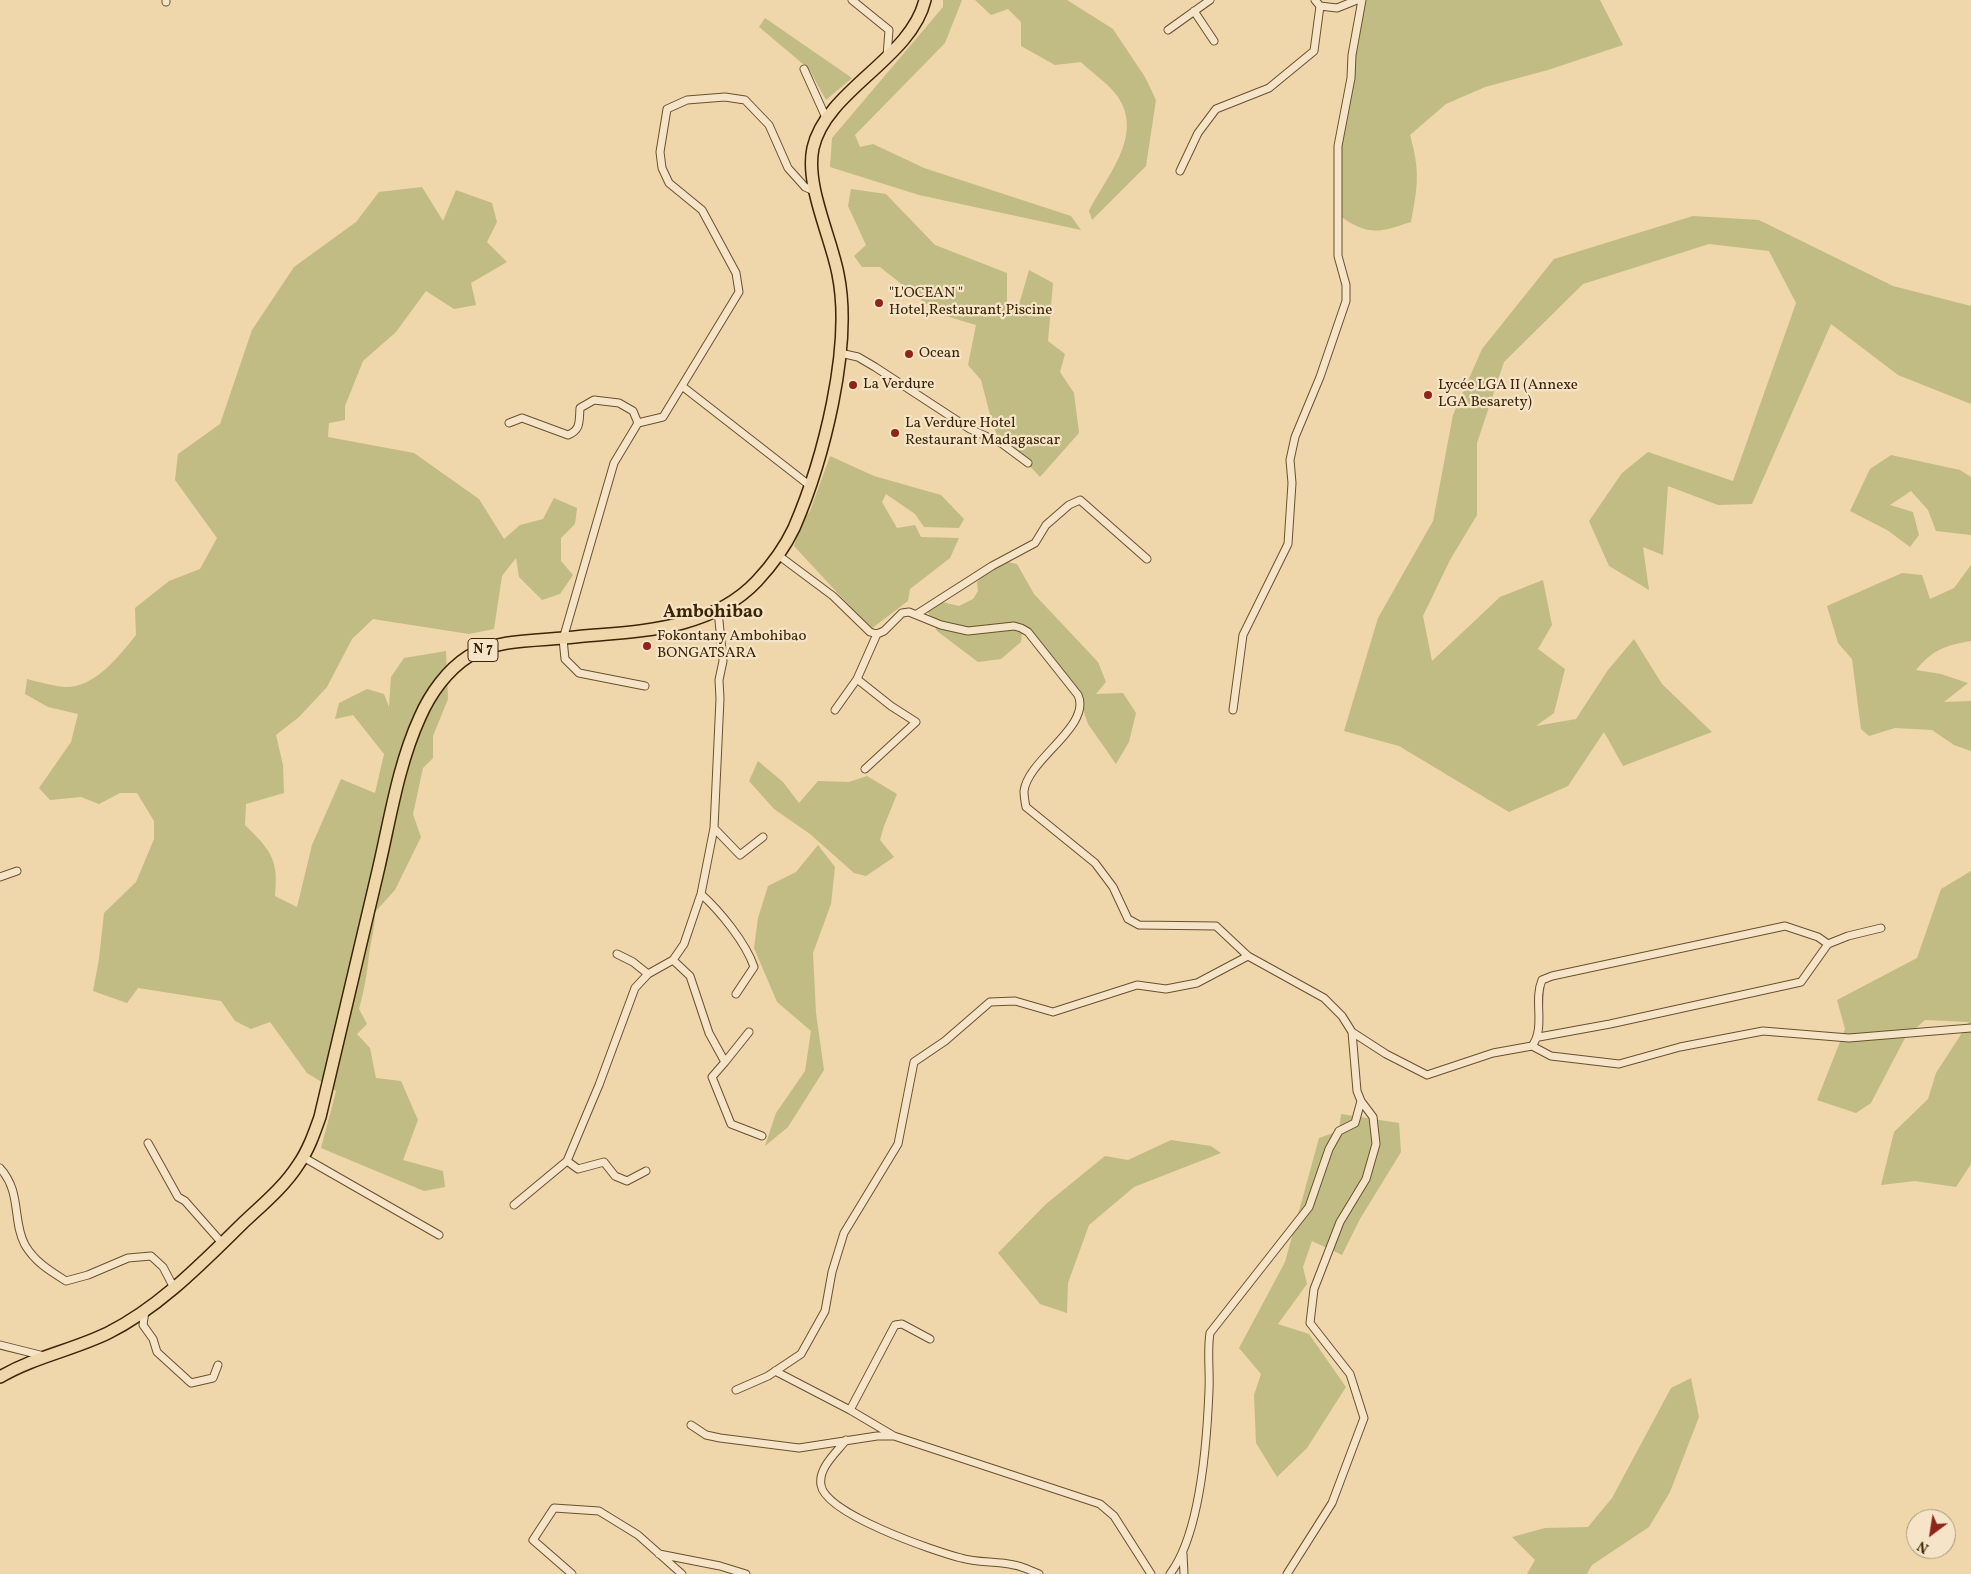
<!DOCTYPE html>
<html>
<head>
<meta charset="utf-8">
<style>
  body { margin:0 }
  #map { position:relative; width:1971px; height:1574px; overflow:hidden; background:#efd6ab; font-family:Vollkorn,serif }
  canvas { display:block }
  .north { position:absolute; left:1906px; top:1509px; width:50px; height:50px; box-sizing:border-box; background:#f5e4c8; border:1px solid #ab987a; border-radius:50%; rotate:211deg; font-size:14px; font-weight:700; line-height:20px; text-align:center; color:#3c2505 }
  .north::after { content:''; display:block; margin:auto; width:18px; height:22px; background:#8f2418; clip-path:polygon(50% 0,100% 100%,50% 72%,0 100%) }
</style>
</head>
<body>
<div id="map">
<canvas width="1971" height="1574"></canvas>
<div class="north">N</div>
</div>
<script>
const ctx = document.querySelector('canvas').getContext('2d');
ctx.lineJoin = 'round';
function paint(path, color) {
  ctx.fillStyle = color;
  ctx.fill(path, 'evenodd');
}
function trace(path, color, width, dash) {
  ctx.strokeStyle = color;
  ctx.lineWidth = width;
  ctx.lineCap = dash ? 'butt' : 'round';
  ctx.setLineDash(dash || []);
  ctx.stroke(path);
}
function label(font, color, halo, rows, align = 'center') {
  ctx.font = font + ' Vollkorn,serif';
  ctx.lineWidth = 4.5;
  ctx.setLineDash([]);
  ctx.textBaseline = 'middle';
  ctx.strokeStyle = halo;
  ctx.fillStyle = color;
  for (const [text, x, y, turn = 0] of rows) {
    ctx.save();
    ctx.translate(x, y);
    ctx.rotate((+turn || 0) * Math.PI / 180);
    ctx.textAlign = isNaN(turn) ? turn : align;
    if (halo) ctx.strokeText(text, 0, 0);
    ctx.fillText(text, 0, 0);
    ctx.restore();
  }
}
paint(new Path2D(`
  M943 0H962L945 43 855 135 860 147 873 144 924 168 1071 216 1081 230 919 195 830 167 832 138 943 7Z
  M975 0H1067L1113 29 1145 77 1156 100 1146 166 1092 220 1089 211C1106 177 1144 136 1118 97 1109 84 1092 73 1081 62L1055 65 1021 46V22L1008 9 991 15Z
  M1362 0H1600L1623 45 1548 70 1485 87 1446 104 1410 135C1420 171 1418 185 1411 222 1377 233 1369 236 1338 215L1342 124Z
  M765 18 852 78 826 100 809 69 759 27Z
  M422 187 443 221 456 190 492 203 497 222 487 242 507 262 471 283 476 305 454 309 426 291 396 332 363 361 345 406V420L329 423 328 437 414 453 479 499 504 539 520 525 543 519 554 498 577 508 575 524 561 538V561L573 575 560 594 542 600 519 577 516 558 502 576 494 629 469 634 373 619 352 639 327 687 299 717 276 735 283 765 284 793 246 804 245 825C270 850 279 858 275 896L297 907 312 845 341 779 375 793 384 754 353 715 335 719 339 703 367 689 384 694 389 707 391 677 404 658 446 651 448 699 433 736V758L423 768 413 814 421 837 395 890 375 912C375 928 371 940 369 955 367 974 364 991 359 1009L367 1024 357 1034 370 1048 376 1078 401 1081 418 1120 403 1160 443 1171 445 1187 424 1191 321 1148 336 1091 307 1073 270 1022 251 1029 235 1021 221 1001 138 988 127 1003 93 991 99 959 104 913 136 882 154 839V821L137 793H120L99 804 81 797 50 800 39 788 71 742 78 714 48 707 25 694 27 679C39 682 53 686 65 687 95 688 119 656 136 635L135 608 169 581 200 569 217 538 175 480 178 454 220 424 252 330 294 267 356 222 379 192Z
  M851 189 886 194 935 245 1007 273V304L1018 308 1029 270 1053 283 1048 341 1065 354 1060 372 1074 393 1079 433 1040 477 1023 459 1001 443 993 426 981 380 968 365 976 325 939 314 880 267H862L854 256 866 245 848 206Z
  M1693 216 1759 220 1893 286 1971 306V404L1898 375 1831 324 1752 504 1718 505 1668 486 1663 555 1643 547 1649 590 1609 566 1589 521 1622 473 1648 452 1733 481 1796 303 1769 251 1709 244 1583 284 1504 362 1477 443V515L1450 560 1423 616 1432 661 1500 597 1543 580 1552 625 1538 649 1565 669 1554 713 1536 726 1576 719 1608 670 1634 639 1662 684 1712 732 1623 766 1604 732 1568 786 1509 812 1399 746 1344 731 1378 618 1433 521 1453 415 1482 349 1554 259Z
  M1891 455 1960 470 1971 477V535L1936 531 1928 510 1911 491 1890 505 1913 512 1919 535 1910 547 1887 530 1850 511 1870 469Z
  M830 456 874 476 941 495 964 519 959 528 924 527 915 514 886 494 882 502 897 528 915 525 921 537 959 538 950 558 910 589 908 601 871 629 794 546 799 527 810 511Z
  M998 560 1017 564 1034 594 1098 662 1106 682 1096 694 1123 693 1136 713 1129 742 1116 764 1088 724 1080 701 1023 624 1021 642 1001 659 978 662 937 631 925 606 942 602 959 606 973 599 978 591 977 582Z
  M1971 565V641C1946 645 1932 650 1916 670L1941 674 1968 683 1944 702 1971 701V751L1954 745 1932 730 1895 728 1869 736 1861 729 1852 659 1838 643 1827 606 1902 573 1922 575 1930 599 1954 588Z
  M758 761 783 782 799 803 818 781 849 782 867 776 897 794 884 826 880 840 894 857 866 876 854 873 810 834 774 809 749 781Z
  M818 845 835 867 831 904 813 953 816 1013 824 1070 788 1127 765 1146 776 1113 805 1071 811 1031 777 1002 754 948 758 918 768 886 796 872Z
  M1971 871V1164L1956 1187 1915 1181 1881 1185 1894 1132 1928 1099 1936 1073 1969 1022 1925 1020 1905 1038 1871 1103 1856 1113 1817 1100 1845 1029 1837 1000 1917 958 1941 889Z
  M1341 1114 1399 1123 1401 1152 1360 1219 1342 1255 1312 1241 1303 1267 1307 1284 1278 1324 1309 1334 1346 1387 1307 1448 1277 1477 1256 1443 1254 1395 1261 1374 1239 1348 1285 1262 1319 1138 1339 1131Z
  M1171 1140 1211 1146 1221 1153 1134 1187 1089 1225 1068 1283 1067 1313 1040 1304 998 1253 1046 1204 1105 1156 1128 1160Z
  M1691 1378 1699 1417 1670 1492 1649 1527 1592 1565 1587 1574H1527L1535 1560 1512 1537 1545 1528 1588 1527 1612 1498 1671 1388Z`), '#c1bc83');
const street = new Path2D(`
  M166 0V2
  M852 0 889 30 887 56
  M1315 0 1320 6 1337 8 1357 0
  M1194 11 1214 41
  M1168 30 1210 0
  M804 69 827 120
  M1180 171 1198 133 1216 109 1269 88 1314 51 1320 6
  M840 353 858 357 875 367 970 429 1001 443 1028 463
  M682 386 809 485
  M509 423 522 418 568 435C581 430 579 421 580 408L594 400 619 403 633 411 638 423
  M778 555 833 596 870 632 877 634 884 631 902 613 909 612 941 625 968 631 1014 626 1021 628 1028 632 1078 695C1092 726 1028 759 1024 791 1024 796 1025 802 1026 807L1095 863 1113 887 1128 919 1139 925 1216 926 1248 956 1324 998 1342 1016 1352 1032 1357 1091 1361 1101 1373 1117 1376 1144 1366 1179 1340 1222 1314 1289 1310 1323 1350 1374 1364 1418 1332 1503 1287 1574
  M917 614 992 566 1035 543 1046 525 1069 505 1080 500 1147 559
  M857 679 891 706 916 722 865 769
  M645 686 579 673 565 659 563 639 614 463 638 423 663 417 739 292 736 273 702 210 669 183 662 168 660 152 667 109 687 100 725 97 745 100 769 125 788 168 805 187 816 192
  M835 710 857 679 877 634
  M1233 710 1243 635 1288 544 1292 483 1290 460 1295 437 1320 377 1346 301V285L1338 256V146L1351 78 1352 55 1362 0
  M714 828 740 855 763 837
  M0 877 17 871
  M701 894C720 911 746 943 754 967L736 994
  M617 954 633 962 648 974
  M673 960 690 976 709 1033 725 1062 712 1077 731 1124 762 1136
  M1352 1032 1386 1054 1427 1075 1493 1053 1532 1046 1551 1056 1619 1064 1680 1047 1763 1031 1849 1038 1971 1028
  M1539 1037 1610 1024 1801 982 1828 944 1848 936 1881 928
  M1532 1046C1546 1027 1533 1001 1542 980L1552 976 1785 926 1818 937 1828 944
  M725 1062 749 1032
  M148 1143 178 1197 185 1201 222 1243
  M303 1157 439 1235
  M567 1161 578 1169 604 1162 615 1176 627 1181 646 1171
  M0 1168C22 1192 12 1221 25 1245 35 1262 50 1271 66 1281L88 1275 128 1258 151 1256 163 1267 173 1286
  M514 1205 567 1161 599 1085 635 988 648 974 673 960 684 944 701 894 714 828 720 699 719 680 723 661 718 611
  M145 1311 143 1325 153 1339 157 1352 191 1383 213 1378 218 1365
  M0 1345 44 1356
  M775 1371 850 1410 894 1436
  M736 1390 768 1376 801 1354 825 1311 832 1272 844 1233 898 1144 914 1062 945 1041 990 1002 1015 1001 1053 1012 1137 985 1166 989 1197 983 1248 956
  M850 1410 895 1325 902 1324 930 1339
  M691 1425 706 1435 720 1438 799 1448 877 1436H894L1100 1504 1114 1516 1151 1574
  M846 1440C836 1453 818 1468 821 1485 825 1514 934 1551 961 1558 978 1563 997 1561 1014 1565 1022 1566 1031 1571 1039 1574
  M659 1554 720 1566 746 1574
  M1183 1554 1184 1574
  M572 1574 533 1540 554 1508 599 1511 638 1535 682 1574
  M1170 1574C1201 1533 1207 1441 1209 1390 1210 1370 1207 1352 1210 1333L1309 1207 1329 1149 1339 1131 1355 1123 1361 1101`);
const primary = new Path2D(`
  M0 1377C34 1357 73 1350 108 1333 160 1307 203 1262 243 1223 262 1205 284 1187 298 1165 308 1151 314 1134 320 1117 339 1035 358 953 378 871 390 820 398 765 420 717 430 694 447 670 469 656 500 638 540 641 575 637 638 631 710 631 757 581 771 566 785 547 794 528 823 461 853 347 838 274 831 237 805 185 813 148 826 90 911 59 925 0`);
trace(street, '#69512e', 9);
trace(primary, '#3c2505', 14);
trace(street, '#f5e4c8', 7);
trace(primary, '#efd6ab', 11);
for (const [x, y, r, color] of [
  [879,303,5,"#8f2418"],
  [909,354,5,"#8f2418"],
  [853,385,5,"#8f2418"],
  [1428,395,5,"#8f2418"],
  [895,433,5,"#8f2418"],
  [647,646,5,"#8f2418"]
]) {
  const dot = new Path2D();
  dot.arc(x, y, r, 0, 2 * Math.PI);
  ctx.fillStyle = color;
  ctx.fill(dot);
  trace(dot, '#f5e4c8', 2);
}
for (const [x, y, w] of [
  [483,650,30]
]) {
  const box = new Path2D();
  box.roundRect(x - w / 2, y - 11.5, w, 23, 4);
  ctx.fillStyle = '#f5e4c8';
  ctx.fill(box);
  trace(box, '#3c2505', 1);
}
label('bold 14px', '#3c2505', null, [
  ["N 7",483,650]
]);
label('15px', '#3c2505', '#f5e4c8', [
  ["\"L'OCEAN \"",889,294],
  ["Hotel,Restaurant,Piscine",889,311],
  ["Ocean",919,354],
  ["La Verdure",863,385],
  ["Lycée LGA II (Annexe",1438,386],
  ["LGA Besarety)",1438,403],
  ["La Verdure Hotel",905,424],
  ["Restaurant Madagascar",905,441],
  ["Fokontany Ambohibao",657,637],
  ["BONGATSARA",657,654]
], 'left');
label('bold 18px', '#3c2505', '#f5e4c8', [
  ["Ambohibao",713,614]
]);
</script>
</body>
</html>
